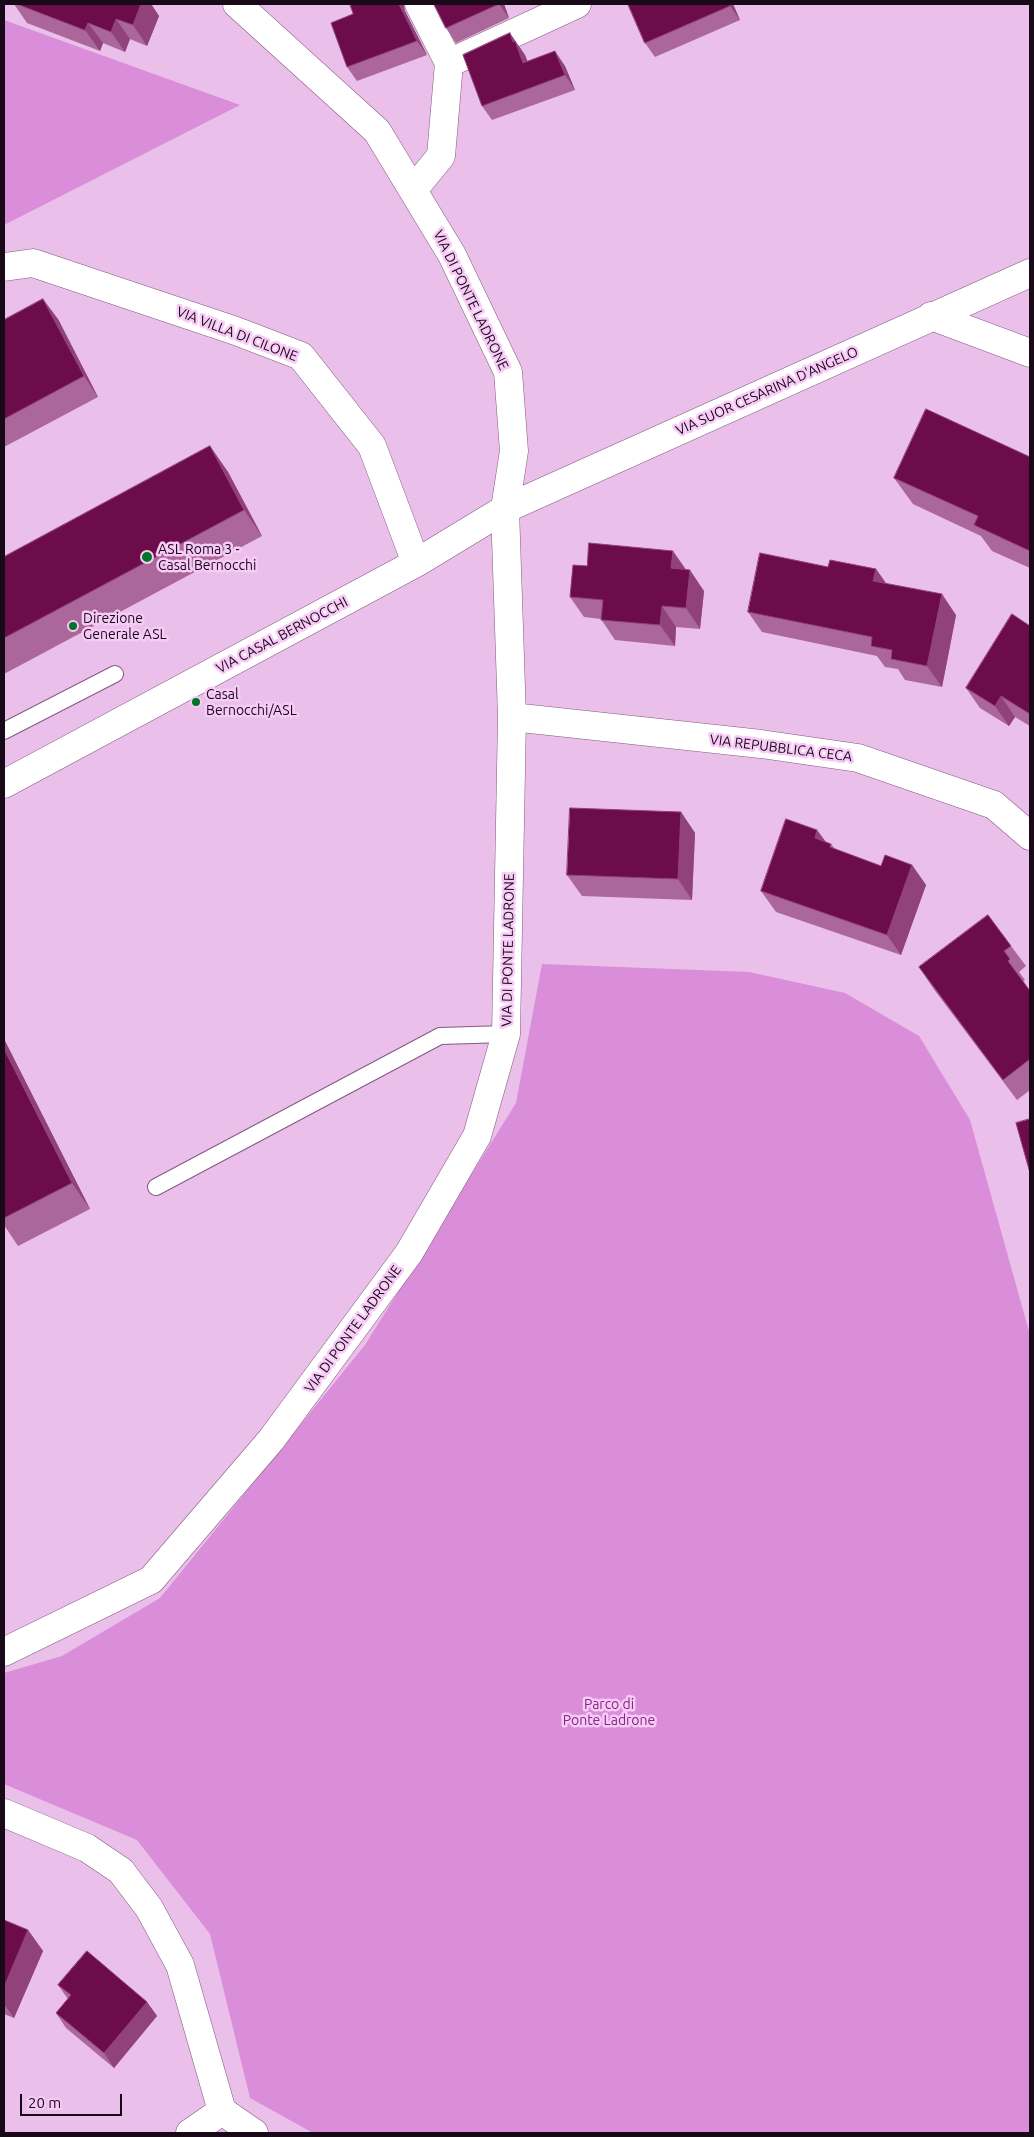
<!DOCTYPE html>
<html>
<head>
<meta charset="utf-8">
<style>
  body { margin:0 }
  #map { position:relative; width:1034px; height:2137px; overflow:hidden; background:#eabfe9; font-family:Ubuntu,sans-serif }
  canvas { display:block }
  .frame { position:absolute; inset:0; border:5px solid #180918; pointer-events:none }
  .scale { position:absolute; left:20px; top:2094px; width:102px; height:22px; box-sizing:border-box; border:2px solid #180918; border-top:0; padding-left:6px; font-size:15px; line-height:18px; white-space:nowrap; color:#180918; -webkit-text-stroke:4px #f8cbf6; paint-order:stroke }
</style>
</head>
<body>
<div id="map">
<canvas width="1034" height="2137"></canvas>
<div class="frame"></div>
<div class="scale">20 m</div>
</div>
<script>
const ctx = document.querySelector('canvas').getContext('2d');
ctx.lineJoin = 'round';
function paint(path, color) {
  ctx.fillStyle = color;
  ctx.fill(path, 'evenodd');
}
function trace(path, color, width, dash) {
  ctx.strokeStyle = color;
  ctx.lineWidth = width;
  ctx.lineCap = dash ? 'butt' : 'round';
  ctx.setLineDash(dash || []);
  ctx.stroke(path);
}
function label(font, color, halo, rows, align = 'center') {
  ctx.font = font + ' Ubuntu,sans-serif';
  ctx.lineWidth = 5;
  ctx.setLineDash([]);
  ctx.textBaseline = 'middle';
  ctx.strokeStyle = halo;
  ctx.fillStyle = color;
  for (const [text, x, y, turn = 0] of rows) {
    ctx.save();
    ctx.translate(x, y);
    ctx.rotate((+turn || 0) * Math.PI / 180);
    ctx.textAlign = isNaN(turn) ? turn : align;
    if (halo) ctx.strokeText(text, 0, 0);
    ctx.fillText(text, 0, 0);
    ctx.restore();
  }
}
paint(new Path2D(`
  M4 20 240 105 4 225Z
  M542 964 749 972 845 993 919 1036 970 1120 1030 1335V2133H313L250 2098 210 1934 137 1840 4 1784V1673L62 1656 160 1598 365 1345 516 1103Z`), '#da8dd9');
const service = new Path2D(`
  M4 731 115 674
  M156 1187 440 1036 506 1034`);
const minor = new Path2D(`
  M419 4 449 63
  M413 190 441 156 449 63 577 4
  M4 267 33 263 236 331 301 356 372 446 416 563
  M931 316 1030 353
  M512 717 761 744 858 758 994 805 1030 836
  M4 784 416 563 505 509 1030 273
  M4 1652 151 1580 271 1440 409 1253 477 1136 506 1034 512 717 505 509 514 451 508 372 452 255 377 131 237 4
  M4 1813 87 1848 121 1871 149 1908 180 1965 222 2111 190 2133
  M222 2111 254 2133`);
trace(service, '#805a7f', 18);
trace(minor, '#805a7f', 29);
trace(service, '#fff', 16);
trace(minor, '#fff', 28);
paint(new Path2D(`
  M14 4H151L159 16 147 46 130 39 125 52 103 43 100 51 27 23Z
  M434 4H504L509 18 456 43 446 28Z
  M733 4 740 20 655 57 645 43Z
  M405 11 427 55 357 81 347 67 353 14Z
  M515 41 525 55 528 62 565 66 575 90 492 120 482 106Z
  M58 319 98 397 4 447V320Z
  M210 446 228 472 262 536 4 674V557Z
  M1030 457V568L992 551 981 536 913 504 894 478Z
  M587 566 686 570 704 591 700 629 676 627 675 646 615 640 601 619 584 617 570 597Z
  M828 567 876 569 886 583 956 615 942 687 905 680 898 669 885 667 877 656 762 632 748 612Z
  M1030 626V726L1015 717 1009 726 980 708 966 688Z
  M681 812 695 833 692 900 582 896 567 875Z
  M817 830 825 842 831 844 835 849 881 866 912 865 926 885 901 955 776 912 761 891Z
  M1011 946 1026 966 1019 972 1025 980 1023 981 1030 991V1090L1017 1100 933 988 919 967Z
  M4 1039 90 1209 18 1246 4 1225Z
  M4 1920 28 1930 43 1951 14 2018 4 2014Z
  M58 1985 147 2002 157 2016 114 2068 66 2028 56 2013 68 1999Z`), '#ab669a');
paint(new Path2D(`
  M141 4H151L159 16 147 46 133 25Z
  M399 4H404L405 11 427 55 417 41Z
  M499 4H504L509 18Z
  M729 4H733L740 20 730 6Z
  M116 19 130 39 125 52 111 32Z
  M88 23 103 43 100 51 85 30Z
  M510 33 525 55 533 78 523 63 513 42Z
  M555 51 565 66 575 90 565 75Z
  M43 299 58 319 98 397 84 376Z
  M210 446 228 472 262 536 244 510Z
  M673 551 687 571 671 568Z
  M876 569 890 589 873 581Z
  M690 570 704 591 700 629 686 608Z
  M942 594 956 615 942 687 927 666Z
  M662 606 676 627 675 646 660 625Z
  M1001 696 1015 717 1009 726 995 706Z
  M681 812 695 833 692 900 678 879Z
  M817 830 832 850 815 838Z
  M912 865 926 885 901 955 887 935Z
  M4 1039 90 1209 72 1183 4 1049Z
  M28 1930 43 1951 14 2018 4 2004V1987Z
  M147 2002 157 2016 114 2068 104 2053Z`), '#92427a');
const building = new Path2D(`
  M17 4H141L133 25 116 19 111 32 88 23 85 30Z
  M350 4H399L417 41 347 67 331 23 353 14Z
  M434 4H499L446 28Z
  M628 4H729L730 6 645 43Z
  M510 33 513 42 515 41 523 63 555 51 565 75 482 106 463 55Z
  M43 299 84 376 4 419V320Z
  M926 409 1030 457V551L974 525 978 516 894 478Z
  M210 446 244 510 4 638V557Z
  M589 543 673 551 671 568 690 570 686 608 662 606 660 625 601 620 603 600 570 597 573 565 587 566Z
  M760 553 828 567 830 560 876 569 873 581 942 594 927 666 891 659 892 650 871 646 872 637 748 612Z
  M1012 614 1030 626V714L1001 696 995 706 966 688Z
  M570 808 681 812 678 879 567 875Z
  M786 819 817 830 815 838 831 844 830 847 881 866 885 855 912 865 887 935 761 891Z
  M988 915 1011 946 1004 951 1010 959 1008 961 1030 991V1059L1003 1080 919 967Z
  M4 1049 72 1183 4 1218Z
  M1030 1119V1173L1016 1123Z
  M4 1920 28 1930 4 1987Z
  M87 1951 147 2002 104 2053 56 2013 71 1995 58 1985Z`);
paint(building, '#6c0c4a');
trace(building, '#92427a', 1);
for (const [x, y, r, color] of [
  [147,557,6,"#007428"],
  [73,626,5,"#007428"],
  [196,702,5,"#007428"]
]) {
  const dot = new Path2D();
  dot.arc(x, y, r, 0, 2 * Math.PI);
  ctx.fillStyle = color;
  ctx.fill(dot);
  trace(dot, '#f8cbf6', 2);
}
label('14px', '#180918', '#f8cbf6', [
  ["VIA DI PONTE LADRONE",471,300,64],
  ["VIA VILLA DI CILONE",237,334,21],
  ["VIA SUOR CESARINA D'ANGELO",767,391,-24],
  ["VIA CASAL BERNOCCHI",282,635,-28],
  ["VIA REPUBBLICA CECA",781,748,7],
  ["VIA DI PONTE LADRONE",508,950,-89],
  ["VIA DI PONTE LADRONE",353,1329,-54]
]);
label('14px', '#180918', '#f8cbf6', [
  ["ASL Roma 3 -",158,549],
  ["Casal Bernocchi",158,565],
  ["Direzione",83,618],
  ["Generale ASL",83,634],
  ["Casal",206,694],
  ["Bernocchi/ASL",206,710]
], 'left');
label('14px', '#842686', '#f8cbf6', [
  ["Parco di",609,1704],
  ["Ponte Ladrone",609,1720]
]);
</script>
</body>
</html>
